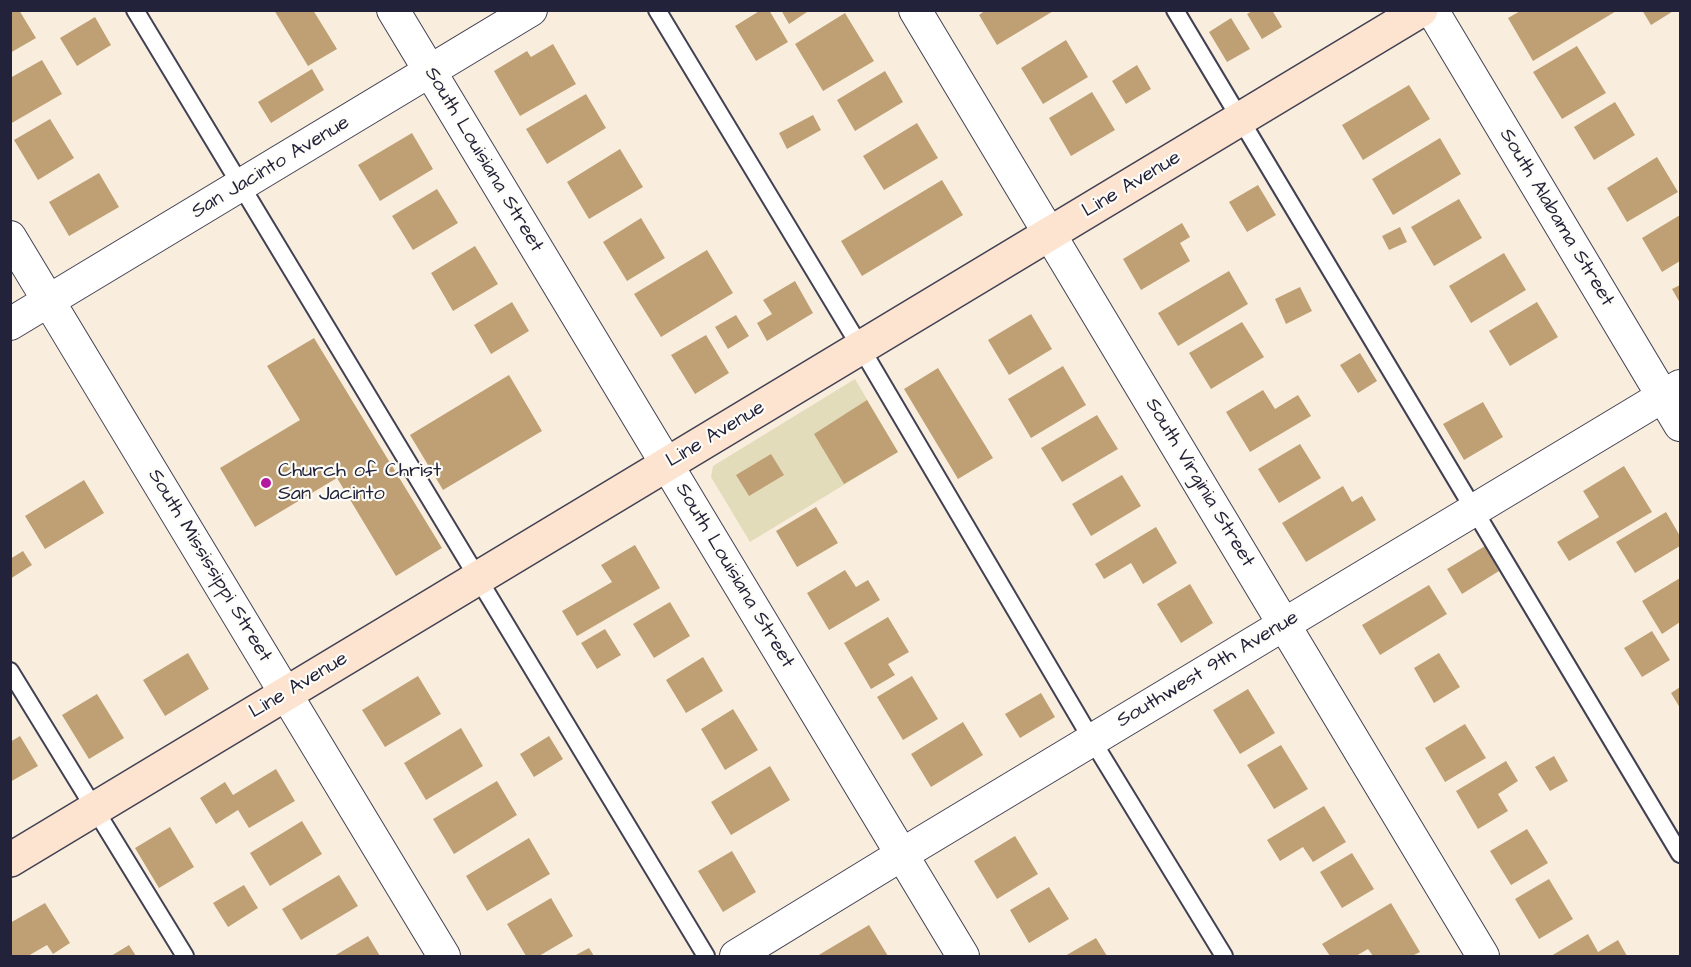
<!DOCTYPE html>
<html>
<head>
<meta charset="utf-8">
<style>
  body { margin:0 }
  #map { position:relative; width:1691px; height:967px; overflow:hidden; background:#f9eede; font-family:"Architects Daughter",sans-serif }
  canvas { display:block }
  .frame { position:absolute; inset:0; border:12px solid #22223b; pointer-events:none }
</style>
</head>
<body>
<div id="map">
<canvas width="1691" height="967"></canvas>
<div class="frame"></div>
</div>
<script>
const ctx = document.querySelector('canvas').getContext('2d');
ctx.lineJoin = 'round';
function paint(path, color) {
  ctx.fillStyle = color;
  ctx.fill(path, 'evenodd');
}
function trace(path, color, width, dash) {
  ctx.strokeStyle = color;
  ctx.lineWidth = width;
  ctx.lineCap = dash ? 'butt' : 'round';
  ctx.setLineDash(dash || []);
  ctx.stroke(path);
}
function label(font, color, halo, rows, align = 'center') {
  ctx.font = font + ' "Architects Daughter",sans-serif';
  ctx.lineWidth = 4.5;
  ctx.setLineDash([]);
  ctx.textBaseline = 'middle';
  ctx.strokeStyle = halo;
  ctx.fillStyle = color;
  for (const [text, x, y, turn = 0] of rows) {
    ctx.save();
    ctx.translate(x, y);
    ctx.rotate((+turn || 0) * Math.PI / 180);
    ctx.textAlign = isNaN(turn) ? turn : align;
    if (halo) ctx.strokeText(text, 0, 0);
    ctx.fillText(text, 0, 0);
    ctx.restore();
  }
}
paint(new Path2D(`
  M855 379 898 452 750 542 711 477 713 466Z`), '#e3dcba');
paint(new Path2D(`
  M10 10H19L36 38 10 53Z
  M274 10H313L337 49 308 66Z
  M761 10H769L788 42 756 61 735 26Z
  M781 10H810L789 24Z
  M986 10H1055L997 45 979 15Z
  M1254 10H1272L1282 27 1262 39 1247 14Z
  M1522 10H1618L1533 61 1508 18Z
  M1642 10H1675L1651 25Z
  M845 13 874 61 823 91 795 44Z
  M95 17 111 45 77 66 60 38Z
  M1231 18 1250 49 1227 62 1209 32Z
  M1066 40 1088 77 1043 104 1021 68Z
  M553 44 576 84 520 116 494 71 527 51 531 57Z
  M1577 46 1606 93 1562 119 1533 72Z
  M42 60 62 94 10 124V78Z
  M1137 65 1151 89 1126 104 1112 81Z
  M312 69 324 90 271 123 258 102Z
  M885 71 903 102 855 131 837 100Z
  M1409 85 1430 119 1363 160 1342 125Z
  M1092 92 1115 130 1071 156 1049 118Z
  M586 94 606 128 547 164 526 129Z
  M1615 102 1635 135 1594 160 1574 127Z
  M813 115 821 130 787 149 779 133Z
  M50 119 74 158 38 180 14 140Z
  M917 123 938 158 884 190 863 156Z
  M412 133 433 169 380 201 358 165Z
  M1440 138 1461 174 1393 215 1372 179Z
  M620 149 643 187 589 219 567 182Z
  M1657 157 1678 192 1627 222 1607 188Z
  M99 173 119 207 69 236 49 202Z
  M942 180 963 215 862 276 841 241Z
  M1258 185 1276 215 1247 232 1229 202Z
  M437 189 458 223 413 250 392 216Z
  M1459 199 1482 238 1434 266 1411 227Z
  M1680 215V261L1662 272 1642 238Z
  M641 218 665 258 627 281 603 242Z
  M1182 223 1190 237 1180 243 1190 261 1141 290 1123 259Z
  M1400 227 1407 242 1389 250 1382 236Z
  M475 246 498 284 453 311 431 273Z
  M707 250 733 293 661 337 634 294Z
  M1504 253 1526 290 1471 323 1449 286Z
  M1229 271 1248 304 1178 346 1158 313Z
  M795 281 813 313 767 341 757 323 772 314 763 300Z
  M1680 285V303L1672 289Z
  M1300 287 1312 311 1286 324 1275 299Z
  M512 302 529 331 491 354 474 325Z
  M1537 302 1558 337 1510 366 1489 331Z
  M1031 314 1052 349 1009 375 988 340Z
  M736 315 749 336 728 349 715 327Z
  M1242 322 1264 357 1211 389 1189 353Z
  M706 335 729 373 695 394 671 355Z
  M314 338 442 548 396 576 337 478 255 527 220 468 300 420 267 366Z
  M1360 353 1377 381 1358 393 1340 365Z
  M1063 366 1086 405 1031 438 1008 399Z
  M938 368 993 458 958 479 904 389Z
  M509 375 542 431 443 490 410 435Z
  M1263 390 1275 409 1298 395 1311 416 1250 452 1226 412Z
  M867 400 898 452 844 484 814 434Z
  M1483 402 1503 437 1464 460 1443 424Z
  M1097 415 1118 449 1062 482 1041 448Z
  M1300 444 1321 478 1279 503 1258 469Z
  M771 454 784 475 749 496 736 475Z
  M1624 466 1652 512 1569 561 1557 542 1599 517 1583 491Z
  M1122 475 1141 506 1091 536 1072 504Z
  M84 480 104 513 45 549 25 516Z
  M1343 486 1352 502 1362 496 1376 520 1306 562 1282 523Z
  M816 507 838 543 797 567 776 531Z
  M1666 512 1680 536V546L1635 573 1616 542Z
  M1156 527 1177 563 1143 584 1131 563 1104 579 1095 564Z
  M635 545 660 588 577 636 562 611 612 582 601 565Z
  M1485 546 1499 571 1462 594 1447 569Z
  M23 551 32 565 10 579V559Z
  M845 570 856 587 868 580 880 600 829 630 807 593Z
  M1680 578V622L1662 634 1642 601Z
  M1190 584 1213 623 1181 643 1157 604Z
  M1429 585 1447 614 1380 655 1362 625Z
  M670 602 690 636 654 658 633 624Z
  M888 617 909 652 888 664 895 675 871 689 844 643Z
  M605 629 621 655 597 669 581 643Z
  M1652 631 1670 660 1642 677 1624 648Z
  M188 653 209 689 165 716 143 680Z
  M1439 653 1460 687 1434 703 1414 668Z
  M703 657 723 691 686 713 666 680Z
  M418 676 441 714 385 747 362 710Z
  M912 676 938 719 903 740 877 697Z
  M1680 687V708L1671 693Z
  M1248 689 1275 733 1240 754 1213 710Z
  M1041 693 1055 717 1020 738 1005 714Z
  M97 694 124 738 89 759 62 715Z
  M733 709 758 750 725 770 701 729Z
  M963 722 983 755 931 787 911 754Z
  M1465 724 1486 758 1445 782 1425 748Z
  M461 728 483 766 426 800 404 763Z
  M20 736 38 766 10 782V742Z
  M549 736 563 759 534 777 520 754Z
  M1281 745 1308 789 1274 809 1247 765Z
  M1554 756 1568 781 1550 791 1535 767Z
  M1506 761 1518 781 1498 794 1508 811 1478 829 1456 791Z
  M770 766 790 800 731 835 711 802Z
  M276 769 295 801 249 828 238 810 216 824 200 798 225 782 233 795Z
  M497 781 517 815 454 854 433 819Z
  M1324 806 1346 842 1313 862 1303 847 1280 861 1267 840Z
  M302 821 322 854 270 886 250 853Z
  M170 827 194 867 159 888 135 848Z
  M1527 829 1548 863 1511 885 1490 851Z
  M1015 836 1038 874 997 899 974 861Z
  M529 838 550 874 487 911 466 876Z
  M732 851 756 892 723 912 698 871Z
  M1352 853 1374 889 1342 908 1320 872Z
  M339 875 358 906 301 940 282 909Z
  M1549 879 1573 919 1539 939 1515 899Z
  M244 885 258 908 228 927 213 903Z
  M1049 887 1069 919 1029 943 1010 910Z
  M551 898 573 936 539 956H526L507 924Z
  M45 903 70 943 53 954 47 945 28 956H10V923Z
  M1391 903 1420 952 1412 956H1373L1368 949 1356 956H1330L1322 944Z
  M869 925 888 956H817Z
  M1588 934 1598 952 1618 940 1627 956H1551Z
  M368 936 380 956H334Z
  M1096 938 1107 956H1065Z
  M129 945 136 956H111Z
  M589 948 594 956H574Z`), '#bfa075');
const lane = new Path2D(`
  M135 10 706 956
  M657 10 861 348 1092 740 1224 956
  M1175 10 1680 854
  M10 671 185 956`);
const street = new Path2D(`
  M393 10 963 956
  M915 10 1483 956
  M1432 10 1680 425
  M10 237 444 956
  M10 324 531 10
  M736 956 901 855 1680 386`);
const secondary = new Path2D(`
  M10 860 1421 10`);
trace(lane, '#424153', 20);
trace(street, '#424153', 34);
trace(secondary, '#424153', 36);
trace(lane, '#fff', 16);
trace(street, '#fff', 32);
trace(secondary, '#fde4d1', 33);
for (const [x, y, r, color] of [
  [266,483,6,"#b5179e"]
]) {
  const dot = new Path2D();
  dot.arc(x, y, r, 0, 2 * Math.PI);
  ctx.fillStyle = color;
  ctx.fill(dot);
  trace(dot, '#fdfcf7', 2);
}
label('20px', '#22223b', '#fdfcf7', [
  ["South Louisiana Street",483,160,59],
  ["San Jacinto Avenue",271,168,-31],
  ["Line Avenue",1132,185,-31],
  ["South Alabama Street",1556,218,59],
  ["Line Avenue",716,435,-31],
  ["South Virginia Street",1199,483,59],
  ["South Mississippi Street",209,566,59],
  ["South Louisiana Street",734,576,59],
  ["Southwest 9th Avenue",1208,670,-31],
  ["Line Avenue",299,686,-31]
]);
label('20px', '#22223b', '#fdfcf7', [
  ["Church of Christ",278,472],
  ["San Jacinto",278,495]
], 'left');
</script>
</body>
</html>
